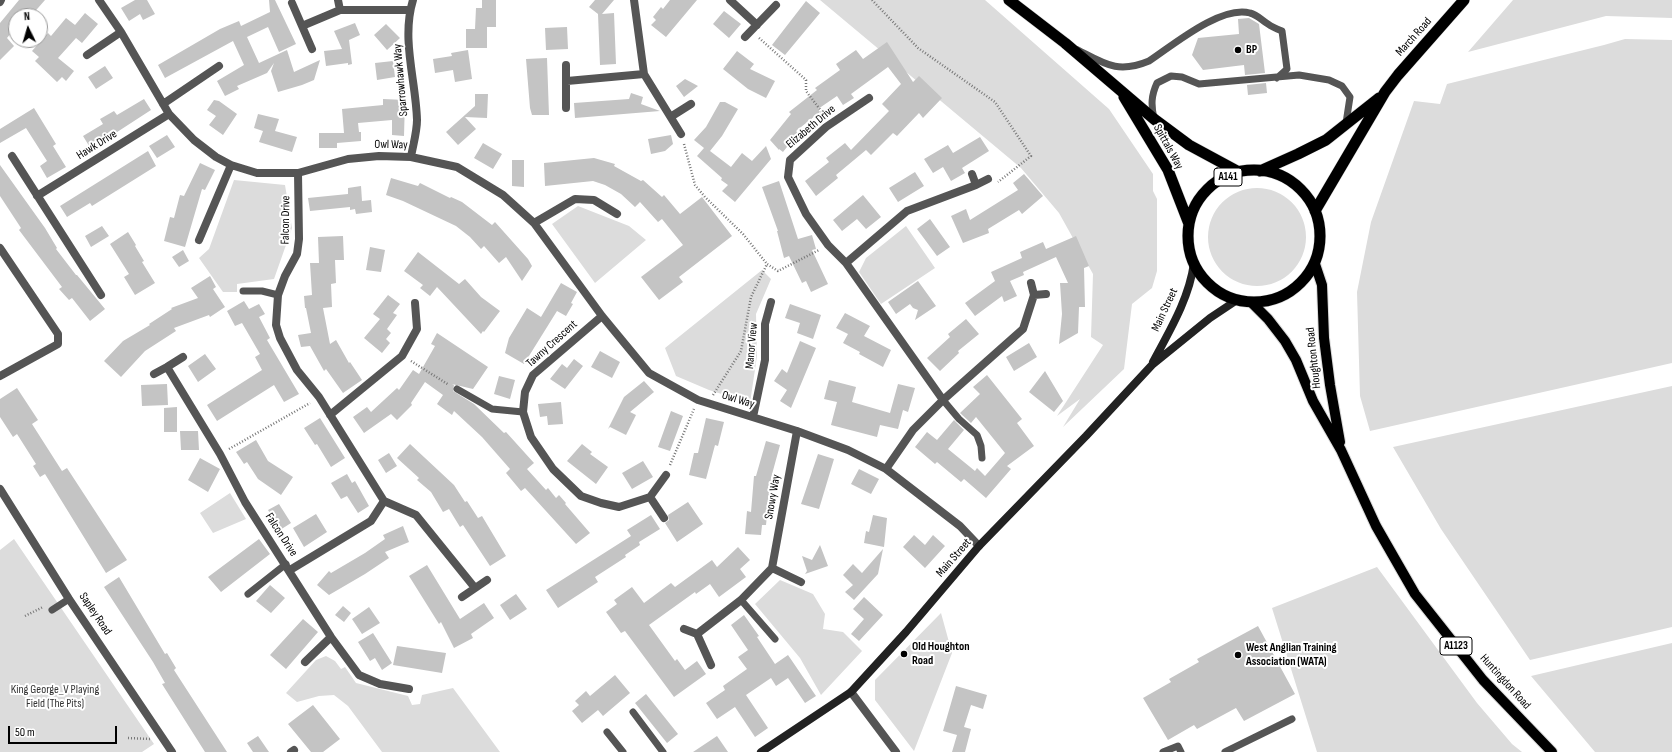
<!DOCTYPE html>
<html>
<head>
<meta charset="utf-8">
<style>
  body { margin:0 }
  #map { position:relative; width:1672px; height:752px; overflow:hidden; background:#fff; font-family:"Sofia Sans Condensed",sans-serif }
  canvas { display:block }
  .north { position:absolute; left:8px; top:8px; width:40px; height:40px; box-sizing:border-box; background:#fff; border:1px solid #999; border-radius:50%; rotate:355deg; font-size:11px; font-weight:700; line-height:16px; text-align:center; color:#000 }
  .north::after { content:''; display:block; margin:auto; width:14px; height:18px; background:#000; clip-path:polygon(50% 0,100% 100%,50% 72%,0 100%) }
  .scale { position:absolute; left:8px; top:726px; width:109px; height:18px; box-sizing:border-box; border:2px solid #000; border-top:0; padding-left:5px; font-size:12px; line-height:14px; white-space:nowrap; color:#000; -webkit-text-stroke:3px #fff; paint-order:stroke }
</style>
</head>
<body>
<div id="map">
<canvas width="1672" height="752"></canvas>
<div class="north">N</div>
<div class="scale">50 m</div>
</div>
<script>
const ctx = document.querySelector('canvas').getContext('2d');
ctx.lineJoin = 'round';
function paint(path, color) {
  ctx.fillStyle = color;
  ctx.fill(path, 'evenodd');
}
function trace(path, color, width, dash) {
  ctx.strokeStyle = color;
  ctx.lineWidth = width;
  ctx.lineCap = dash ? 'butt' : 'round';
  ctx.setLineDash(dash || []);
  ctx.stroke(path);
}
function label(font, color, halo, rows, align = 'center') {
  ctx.font = font + ' "Sofia Sans Condensed",sans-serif';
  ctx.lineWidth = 4;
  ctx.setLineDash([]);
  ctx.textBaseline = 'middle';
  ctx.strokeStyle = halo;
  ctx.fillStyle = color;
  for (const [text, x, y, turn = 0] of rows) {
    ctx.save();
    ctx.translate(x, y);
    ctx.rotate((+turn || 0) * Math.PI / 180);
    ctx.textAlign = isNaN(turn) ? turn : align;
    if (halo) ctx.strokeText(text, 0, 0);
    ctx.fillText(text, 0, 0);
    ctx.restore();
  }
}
paint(new Path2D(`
  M820 0H985L1109 109 1153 174V191L1157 199V271L1152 288 1132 304 1124 369 1063 427 1080 399 1057 416 1103 345 1091 337 1093 274 1059 213 1021 168Z
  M1513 0H1672V18L1606 16 1468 52Z
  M1625 39 1672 40V363L1370 431 1360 396 1357 292 1371 222 1414 101 1440 104 1447 84 1604 45Z
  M234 180 285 185 292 228 274 279 237 284V292H223L199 258 209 249Z
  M1208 237a49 49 0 1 1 98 0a49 49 0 1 1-98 0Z
  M578 206 629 226 646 240 595 283 552 224Z
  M906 226 935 268 881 304 859 272 866 258Z
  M762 270 771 279 756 314 757 356 750 403 709 390 676 376 665 348Z
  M1672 386V627L1530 660 1441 529 1393 447Z
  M230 493 246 519 213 533 200 513Z
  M14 539 154 744 142 752H0V550Z
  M1377 567 1477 703 1512 744 1522 752H1317L1272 608Z
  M780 580 813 594 825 614 823 629 843 632 862 651 821 695 800 658 755 604Z
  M941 613 952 653 914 751 875 700V680Z
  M1672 643V752H1595L1531 676Z
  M326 656 335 661 341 669 345 667 356 683 408 696 412 705 420 704 422 695 453 688 500 752H382L348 706 334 695 319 696 297 702 286 693 316 660Z`), '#dcdcdc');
paint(new Path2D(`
  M19 0H45L31 16H16V27L7 38 14 46 0 60V23Z
  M135 0H147L155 14 143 20 140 14 129 21 121 8Z
  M269 0H275L296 44 279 52 268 27 247 37 259 63 287 50 294 72 320 60 314 80 302 85 278 92 271 71 274 63 267 73 237 86 239 89 225 96 217 81 244 65 233 41 165 78 158 65 220 29 239 21 241 26 270 12Z
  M482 0H496V27H487V48H466V29H475L476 8H482Z
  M595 0H614L602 14 614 13 616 64 600 65 598 14 589 7Z
  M670 0H697L666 37 651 25 656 20 653 17 661 7 663 9Z
  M806 1 820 13 785 55 772 45Z
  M724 11 741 24 729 38 713 24Z
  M85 13 98 24 82 43 76 38 58 58 74 71 66 81 62 77 57 82 35 61 39 57 32 51 48 33 51 36 66 18 75 25Z
  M1249 18 1259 24 1265 73 1245 75 1244 65 1203 70 1192 55 1198 38 1239 34 1238 19Z
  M355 23 360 35 349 40 352 64 348 65V63L326 66 324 51 342 49 334 31Z
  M386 24 400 38 387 50 374 35Z
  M567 27 568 49 546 50 545 28Z
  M887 42 913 82 919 76 942 98 923 118 919 113 897 136 893 133 871 155 866 150 836 175 838 178 816 196 805 181 829 162 826 158 845 143 851 150 889 111 882 104 901 84 888 67 851 94 854 98 843 105 837 96 818 109 820 112 796 131 798 133 783 152 779 149V150L770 140 791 114 789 112 817 90 815 88 840 70 836 64 856 50 863 59Z
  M468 50 472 79 455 82 453 70 435 73 433 59 452 56 451 53Z
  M737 51 754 64 750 69 775 81 766 98 748 89 723 69Z
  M547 58 549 115H532L530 108 526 59Z
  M393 61 395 77 377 80 375 63Z
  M105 66 113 78 96 89 88 77Z
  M685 79 698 86 684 97 676 86Z
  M1266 83 1267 93 1248 95 1247 85Z
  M631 93 643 97 641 104 660 111 575 118 574 103 629 99Z
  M475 94H488L487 118 465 117 476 129 458 145 446 132 475 106Z
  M144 99 151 110 91 149 83 136 103 124 100 119 114 111 117 115Z
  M383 99 405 100 404 136 392 135V120L358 123 359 132H361V141L337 143V148H319V133H344L342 109 383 105Z
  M214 100 219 101 237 114 223 135 209 125 216 116 207 110Z
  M720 102H725L738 109 722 136 710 151 731 167 742 153 752 161 766 146 771 159 735 202 722 191 728 185 721 180 722 178 697 156 704 148 694 140 706 127Z
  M34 108 56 144 53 146 66 167 47 178 40 166 47 161 26 128 0 143V129Z
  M258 114 279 119 275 131 297 137 292 152 259 142 263 131 254 128Z
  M167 135 175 147 157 158 149 146Z
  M671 135 673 144 665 151 651 154 648 139Z
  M980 137 989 151 962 168 965 173 951 181 943 167 933 173 924 159 948 145 953 153Z
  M483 143 502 154 493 169 474 158Z
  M148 151 156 166 92 206 90 203 67 217 60 206Z
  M594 158 615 164 614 166 641 181 643 180 662 197 664 195 680 214 702 197 732 236 679 277 683 282 659 300 641 277 683 245 662 219 658 222 640 202 635 207 621 194 605 185 593 181 545 186 544 163Z
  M512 160H524V187L512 186Z
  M200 163 215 170 205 190 202 189 185 247 164 241 170 217 174 218 180 195 184 196Z
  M0 165 45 228 57 248 56 249 76 275H77L105 309 90 321 72 298 69 300 59 289 62 287 19 230 21 228 0 196Z
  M915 172 924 186 898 202 889 188Z
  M1024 174 1043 196 1022 214 1019 210 988 229 989 233 963 243 951 216 966 209 970 220 1018 190 1013 183Z
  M391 178 418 186 420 183 450 198 451 197 462 202 492 225 495 222 528 259 532 266 522 281 506 257 499 263 484 246 481 249 470 237 456 226 403 201 386 195Z
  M779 181 798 239 812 235 816 249 812 250 828 284 811 292 806 281 802 283 789 256 784 258 777 231H778L762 187Z
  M361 186 362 201 371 200 372 212 356 214 355 209 350 210V207L310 211 308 198 348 194V188Z
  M863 195 881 217 866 229 857 219 842 231 833 220Z
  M930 219 950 247 937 256 917 229Z
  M102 226 109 236 91 247 85 236Z
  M128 232 136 245 135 246 144 261 142 262 155 283 135 295 124 277 129 274 110 244Z
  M343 236 344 260H335L336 283 331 284 332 307 323 308 330 344 336 340 349 363 350 362 362 380 343 393 326 369 324 371 310 346 301 347 298 335 311 333 306 308H305L304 296 312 295 310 263H319L318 237Z
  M1076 236 1089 266 1084 268 1085 307H1079L1078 333 1059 344 1062 314 1060 283H1068L1056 257 1023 272 1024 275 1010 281 1017 296 1004 302 1002 296 975 316 965 303 995 281 991 272 1022 258 1020 252 1043 242 1046 249Z
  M370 247 385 250 381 272 366 270Z
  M183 250 189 261 179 267 172 257Z
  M418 252 459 284 465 279 481 297 500 311 484 332 483 331 481 334 437 287 430 296 420 288 423 285 404 271Z
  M210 276 216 287 213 289 225 307 210 317 209 315 174 328 176 331 145 351 121 377 104 361 123 341 150 325 149 324 172 309 171 308 198 298 191 288Z
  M918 281 936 306 915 320 918 310 913 308 910 304 896 314 888 302Z
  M561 283 577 292 571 303 573 304 566 316 557 311 524 364 505 353 509 338 527 308 541 317Z
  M388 295 400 304 393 313 397 315 387 329 391 333 386 339 390 343 382 353 364 338 380 319 373 314Z
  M244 301 249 309 259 304 265 314 259 317 270 338 267 340 299 394 284 402 274 385 217 421 207 405 262 370 255 357 260 354 242 323 235 326 227 311Z
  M790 304 821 315 813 339 797 333 800 323 785 318Z
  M845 313 870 326 864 336 891 350 883 367 859 354 860 352 843 343 848 334 836 328Z
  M966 319 979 334 958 351 959 353 940 371 927 358 950 337 948 334Z
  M437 333 488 367 473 389 452 384 454 385 453 391 474 404 504 433 506 432 534 463 527 469 546 490 548 488 556 498 559 495 566 503 565 504 590 533 576 544 525 488 521 491 506 473 510 469 482 437 454 411 452 415 437 404 443 395 425 382 411 403 412 405 397 420 391 414 364 433 353 417 367 407 371 412 397 388 399 390 413 370 419 374 435 346 431 344Z
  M800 341 816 348 791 408 780 401 787 390 774 381 782 369 787 373Z
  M1029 343 1037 357 1014 371 1006 357Z
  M600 351 620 362 612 378 591 367Z
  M205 354 216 369 198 382 188 366Z
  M574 359 583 366 565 389 550 379 562 364 567 368Z
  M1045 371 1063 401 1054 412 1029 392Z
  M987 375 1022 419 1017 423 1034 446 1007 466 1011 469 986 498 964 479 961 482 937 462 935 464 915 447 927 432 937 440 954 420 964 430 948 449 975 471 977 468 985 476 1005 453 976 417 971 423 960 413 980 394 973 387Z
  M499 376 515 380 510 399 494 394Z
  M829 380 856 387 852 402 890 413 898 384 915 388 908 412 903 410 898 429 880 425 877 437 831 425 837 402 824 399Z
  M644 381 654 392 630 412 636 415 626 435 610 427 608 429 624 397Z
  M167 384 168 405 142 406 141 385Z
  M17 388 38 420 32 424 62 471 67 468 127 560 106 573 45 474 40 477 33 466 36 464 17 434 13 437 0 417V399Z
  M561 402 563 424 548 425 547 416 540 417 538 404Z
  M177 407V432H164V408Z
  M671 411 683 416 670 451 658 447Z
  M320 418 345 458 331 467 317 444 315 445 304 428Z
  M706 418 724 422 718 446 715 445 706 479 689 475 694 453H698Z
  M180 431H198L199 450H181Z
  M256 440 268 461 293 477 281 495 258 479 247 462 244 464 236 452Z
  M766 441 780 445 771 478 766 525H762L761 535 745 534 747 511 751 512 754 476H756Z
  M410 444 454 485 465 502 467 501 478 518 482 516 506 556 490 566 463 525 460 527 449 509 443 512 431 492 417 480 419 478 397 458Z
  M582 444 592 452 590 454 608 467 596 484 567 461Z
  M389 453 397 466 386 473 378 460Z
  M818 454 834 459 819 509 801 504Z
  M200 458 220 469 208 492 188 480Z
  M643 461 653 477 632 489 622 473Z
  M859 469 879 479 871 494 851 484Z
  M347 474 352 483 355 481 369 506 358 513 347 496 341 499 331 483Z
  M688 502 703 524 677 542 665 523 669 520 668 515Z
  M279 504 291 523 280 530 268 510Z
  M316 514 327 532 304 547 293 528Z
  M651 515 660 529 639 542 640 545 625 555 626 557 595 577 598 582 558 608 546 590 631 536 627 530Z
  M873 515 887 518 884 547 864 543 866 531 869 532Z
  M403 526 409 542 385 552 389 558 365 574 329 595 317 585 329 571 331 573 365 553 385 539 383 535Z
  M914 535 925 545 933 535 945 546 925 568 903 547Z
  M259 539 270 554 221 592 208 577Z
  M820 545 828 566 805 574 807 571 802 556 812 560Z
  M738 547 750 560 740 569 746 577 719 597 710 584 696 594 695 592 649 625 675 661 677 659 685 670 697 661 706 674 674 697 625 631 621 633 606 612 617 604 614 600 632 587 644 603 671 583 675 587 712 560 717 567Z
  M883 549 878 574 854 600 845 592 853 585 843 575 853 564 862 573Z
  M427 565 460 619 484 603 494 618 471 634 473 638 454 648 441 622 439 624 409 576Z
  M119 577 165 654 167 653 176 668 174 670 227 752H205L162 684 165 683 153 662 104 587Z
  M270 585 285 598 271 613 256 601Z
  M516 594 527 609 510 620 500 605Z
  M864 597 883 615 859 641 851 634 864 619 853 609Z
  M343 606 351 613 344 622 335 615Z
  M369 607 380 623 362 634 352 619Z
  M744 615 759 636 757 637 775 664 788 655 816 696 805 703 788 678 776 686 771 678 746 695 768 728 755 737 735 707 717 719 706 703 725 690 723 686 747 669 738 657 748 650 731 625Z
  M303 619 318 632 286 669 270 655Z
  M1258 626 1295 694 1244 721 1236 708 1197 729 1194 725 1168 740 1143 698 1171 682 1169 679 1199 662 1197 659Z
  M373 633 392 663 382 670 375 658 370 661 358 642Z
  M397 646 446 653 442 673 393 665Z
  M615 675 630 693 603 716 598 710 582 723 572 711 579 705 575 701 586 691 590 696Z
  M956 686 987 695 983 709 971 705 964 727 971 729 965 752H952L957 735 943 731Z
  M646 694 678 734 667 743 635 703Z
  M313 705 340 739 323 752H311L288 724Z
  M258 736 269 752H253L247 743Z
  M717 736 728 752H693Z`), '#c4c4c4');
const primary = new Path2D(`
  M1315 264 1322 285 1324 338 1330 385 1340 442
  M1251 302 1268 319 1285 341 1296 360 1313 401 1341 450 1376 526 1415 594 1483 680 1552 752`);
const trunk = new Path2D(`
  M1009 0 1065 43 1154 119 1189 145 1239 172
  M1124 97 1168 170 1189 224
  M1188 236a66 66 0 1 1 132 0a66 66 0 1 1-132 0Z
  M1260 171 1298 154 1326 140 1379 98
  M1315 211 1385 92 1398 75 1464 0`);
trace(primary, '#dbdbdb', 12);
trace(trunk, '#dbdbdb', 12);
trace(new Path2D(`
  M872 0 918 48 995 102 1031 156 998 182
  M759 38 806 80V91L825 116
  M684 144 695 185 705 197 743 234 767 264
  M411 361 449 385
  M713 395 741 351 751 297 767 264 778 271 819 250
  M229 449 310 403
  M670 465 694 409
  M25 616 43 607
  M128 738 151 739`), '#777', 2.5, [1, 2]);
trace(new Path2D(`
  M1078 50C1105 64 1118 74 1149 61 1173 45 1221 5 1250 13 1258 15 1261 20 1268 24 1272 27 1277 29 1282 31L1287 69 1277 78
  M1154 119C1151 105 1151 96 1157 83L1171 76 1182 77 1199 84 1299 75 1329 80 1342 86 1350 97 1346 123
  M243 291H262L278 295
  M457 389 492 409 523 412
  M943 400 959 419 977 435 981 446 982 458
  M248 594 286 564
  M741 600 775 639
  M52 610 69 599
  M633 712 663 752
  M607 732 623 752
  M1163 752 1178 746 1181 752
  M1225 752 1292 719`), '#555', 7);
trace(new Path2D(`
  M99 0 121 32 169 114 194 140 216 157 231 165 257 173H298L348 159 379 156 411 157 457 167 503 195 534 223 602 316 649 373 698 400 797 431 848 450 886 469 960 526 979 546
  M338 0 340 10
  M634 0 644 74 681 134
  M730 0 757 25
  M0 2 1 0
  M292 3 312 49
  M302 26 340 10H410
  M745 37 776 5
  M87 55 121 32
  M566 65V108
  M567 81 644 74
  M869 98 826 127 790 160 788 177 806 214 828 245 846 263 943 400
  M163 104 219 66
  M672 116 691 104
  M12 156 101 295
  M411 157C413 145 417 132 417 120 416 81 401 39 413 0
  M298 173 299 239 297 254 285 276 278 295 276 325 280 338 297 370 319 397 384 501 416 515 475 588
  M972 174 976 185
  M37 196 169 114
  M534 223 575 199 594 200 617 214
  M199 240 231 165
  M0 248 58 334V344L0 376
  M846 263 907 211 976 185 988 179
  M1034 295 1046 294
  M602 316 533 375 525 392 523 412 531 437 553 469 581 496 601 503 619 507 650 497 666 475
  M167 367 220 454 245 502 331 637 359 675 380 684 409 689
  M154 374 167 367 183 357
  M330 415 402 356 417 329 415 303
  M753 417 765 360V324L771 302
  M886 469 913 430 943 400 1023 329 1034 295 1031 283
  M650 497 664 518
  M772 568 801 582
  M290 570 371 521 384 501
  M462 597 487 580
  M684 629 697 634 711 665
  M697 634 741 600 772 568 797 431
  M305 662 331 637
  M851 692 896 752
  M291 752 294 750`), '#555', 8);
trace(new Path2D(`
  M0 489 69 599 172 752`), '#555', 8);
trace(new Path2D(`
  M1153 362C1170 330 1189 299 1194 263
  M761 752 851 692 906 632 979 546 1086 436 1152 365 1210 318 1237 300`), '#222', 8);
trace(primary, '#000', 10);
trace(trunk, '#000', 11);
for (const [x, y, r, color] of [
  [1238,50,4,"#000"],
  [904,654,4,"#000"],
  [1238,655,4,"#000"]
]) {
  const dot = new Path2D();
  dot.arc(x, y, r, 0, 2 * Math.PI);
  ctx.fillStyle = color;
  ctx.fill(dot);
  trace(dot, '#fff', 1.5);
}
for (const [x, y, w] of [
  [1228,177,28],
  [1456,646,32]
]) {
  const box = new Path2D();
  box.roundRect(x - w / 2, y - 9, w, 18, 3);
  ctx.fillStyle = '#fff';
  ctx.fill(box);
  trace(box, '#000', 1);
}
label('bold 11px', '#000', null, [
  ["A141",1228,177],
  ["A1123",1456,646]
]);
label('12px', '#000', '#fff', [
  ["March Road",1414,37,-48],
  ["Sparrowhawk Way",401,80,-95],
  ["Elizabeth Drive",811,127,-40],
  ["Hawk Drive",97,145,-32],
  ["Owl Way",391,145,1],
  ["Spittals Way",1168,147,61],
  ["Falcon Drive",286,220,-89],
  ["Main Street",1165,310,-65],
  ["Tawny Crescent",552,344,-42],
  ["Manor View",752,346,-85],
  ["Houghton Road",1314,358,-96],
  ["Owl Way",738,400,17],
  ["Snowy Way",773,497,-80],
  ["Falcon Drive",281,535,57],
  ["Main Street",954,558,-49],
  ["Sapley Road",95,614,56],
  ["Huntingdon Road",1505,682,48]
]);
label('bold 12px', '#000', '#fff', [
  ["BP",1246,50],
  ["Old Houghton",912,647],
  ["Road",912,661],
  ["West Anglian Training",1246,648],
  ["Association (WATA)",1246,662]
], 'left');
label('12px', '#333', '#fff', [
  ["King George_V Playing",55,690],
  ["Field (The Pits)",55,704]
]);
</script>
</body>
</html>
